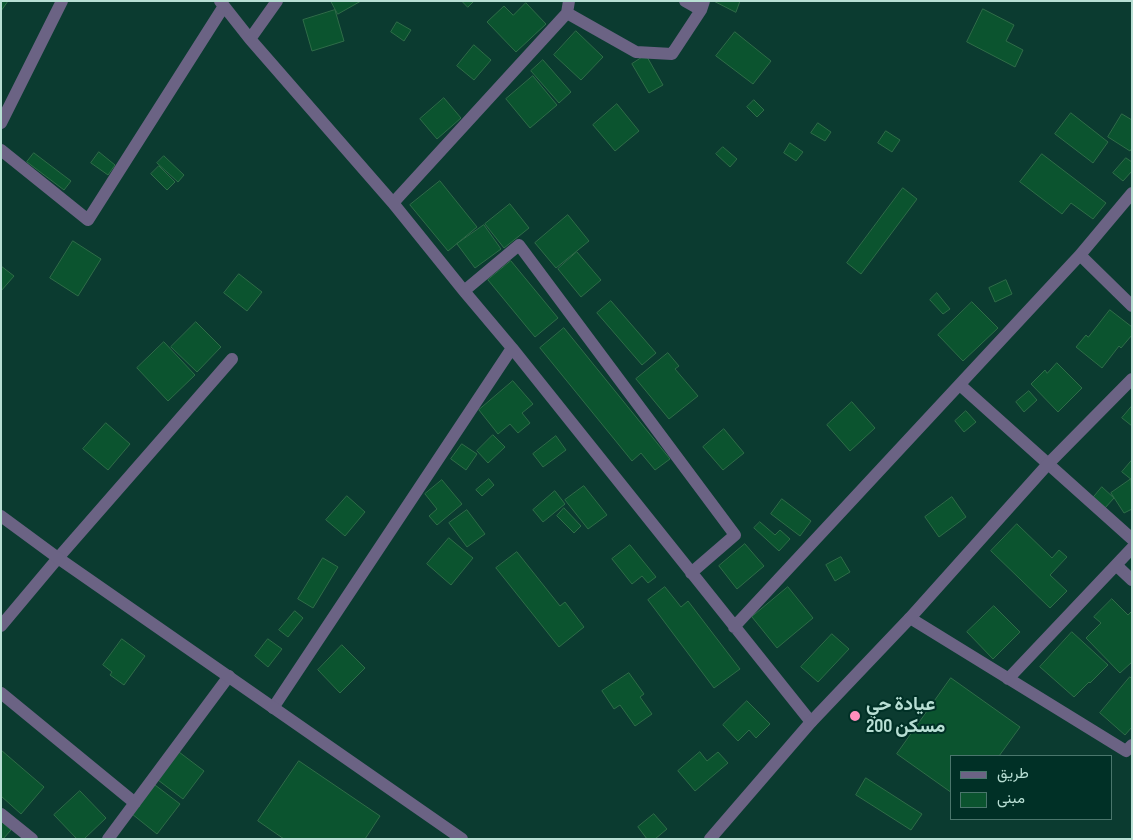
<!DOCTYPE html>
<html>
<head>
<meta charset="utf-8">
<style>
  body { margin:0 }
  #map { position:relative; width:1133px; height:840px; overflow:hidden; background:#0b3b30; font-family:"Sofia Sans Condensed",Vazirmatn,sans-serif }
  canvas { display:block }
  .frame { position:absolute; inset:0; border:2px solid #b8dfd4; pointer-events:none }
  .legend { position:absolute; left:950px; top:755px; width:162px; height:65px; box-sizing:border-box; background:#003026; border:1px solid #4a766c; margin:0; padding:6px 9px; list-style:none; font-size:15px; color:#b8dfd4 }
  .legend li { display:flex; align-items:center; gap:10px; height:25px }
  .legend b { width:25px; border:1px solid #4a766c }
</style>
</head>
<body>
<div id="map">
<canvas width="1133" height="840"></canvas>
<div class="frame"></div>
<ul class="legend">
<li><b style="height:6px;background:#6b6384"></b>طريق</li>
<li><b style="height:14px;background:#0b542f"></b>مبنى</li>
</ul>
</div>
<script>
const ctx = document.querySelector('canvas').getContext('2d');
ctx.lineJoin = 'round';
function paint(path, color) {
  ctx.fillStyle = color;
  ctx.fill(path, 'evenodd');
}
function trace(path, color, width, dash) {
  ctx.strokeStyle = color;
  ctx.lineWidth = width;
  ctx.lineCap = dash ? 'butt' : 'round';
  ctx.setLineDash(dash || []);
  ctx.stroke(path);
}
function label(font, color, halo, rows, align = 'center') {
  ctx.font = font + ' "Sofia Sans Condensed",Vazirmatn,sans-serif';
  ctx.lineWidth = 4;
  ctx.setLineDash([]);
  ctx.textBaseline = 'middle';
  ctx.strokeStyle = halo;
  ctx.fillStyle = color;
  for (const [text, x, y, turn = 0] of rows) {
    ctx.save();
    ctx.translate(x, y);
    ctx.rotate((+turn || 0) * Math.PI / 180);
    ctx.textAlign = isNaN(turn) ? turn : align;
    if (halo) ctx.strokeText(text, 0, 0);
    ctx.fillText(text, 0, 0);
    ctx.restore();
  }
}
const building = new Path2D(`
  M1 1H8L1 11Z
  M331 1H361L338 14Z
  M462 1H474L468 7Z
  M714 1H740L736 12Z
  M526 3 546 24 516 52 487 22 504 6 513 15Z
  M983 9 1014 25 1006 41 1023 50 1015 67 967 42Z
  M335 10 344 41 312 51 303 20Z
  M397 22 411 30 404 41 391 32Z
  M576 31 603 57 581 80 554 55Z
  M735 32 771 61 753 84 716 56Z
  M474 45 491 60 474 80 457 66Z
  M646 55 663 85 649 93 632 64Z
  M543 60 571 92 559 103 531 71Z
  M533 76 557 105 530 128 506 99Z
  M444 98 461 118 437 139 420 119Z
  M754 100 764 110 757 117 747 107Z
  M617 104 639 131 615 151 593 125Z
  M1071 113 1108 142 1093 163 1055 134Z
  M1122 114 1132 120V148L1130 151 1108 137Z
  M818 123 831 132 825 141 811 133Z
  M886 131 900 140 892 152 878 143Z
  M790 143 803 152 796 161 784 153Z
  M723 147 737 159 730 167 716 154Z
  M99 152 115 165 108 175 91 163Z
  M34 153 71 181 64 190 27 162Z
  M1042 154 1106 203 1093 219 1071 203 1062 214 1020 182Z
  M164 156 184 175 178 182 157 163Z
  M1126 158 1132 162V171L1123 181 1113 173Z
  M159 166 175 182 167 190 151 174Z
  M440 181 477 227 448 251 410 205Z
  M903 188 917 199 861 274 847 263Z
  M510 204 529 228 504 248 485 224Z
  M568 215 589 241 556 268 535 243Z
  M484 225 501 249 475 268 457 244Z
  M73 241 101 259 78 296 50 278Z
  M577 252 601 280 581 297 558 269Z
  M511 261 558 318 535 337 488 280Z
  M1 266 14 276 1 291Z
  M239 274 262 292 247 311 224 293Z
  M1006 280 1012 294 995 302 989 288Z
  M937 293 950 309 943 314 930 300Z
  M611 301 656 353 642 365 597 313Z
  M972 302 998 328 963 361 938 335Z
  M1110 310 1132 327V335L1121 348 1119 346 1102 368 1076 347 1086 335 1088 337Z
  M196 322 221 347 197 372 171 347Z
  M564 328 670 459 655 470 641 453 632 461 540 348Z
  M164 342 195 375 168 401 137 368Z
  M668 353 679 366 675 369 698 396 669 419 636 379Z
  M1057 363 1082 388 1058 412 1031 384 1045 370 1047 373Z
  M513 381 533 404 522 413 530 423 518 433 510 424 498 434 479 410Z
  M1029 391 1037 400 1024 412 1016 402Z
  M852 402 875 428 850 451 827 425Z
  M1132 406V426L1122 418Z
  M966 411 976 422 964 432 955 421Z
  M106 423 130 444 108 470 83 449Z
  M724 429 744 453 723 470 703 447Z
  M493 435 505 447 488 463 477 451Z
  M556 436 566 450 543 467 533 454Z
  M462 444 477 454 466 470 451 459Z
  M1132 460V480L1122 472Z
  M489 479 494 485 482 496 476 490Z
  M1131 479 1132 509 1124 513 1111 493Z
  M442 480 462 504 437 525 429 516 437 509 425 494Z
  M584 486 607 515 588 529 565 500Z
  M1102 487 1114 498 1105 508 1093 498Z
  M555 491 565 504 543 522 533 510Z
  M347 496 365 512 345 536 326 520Z
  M952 497 966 517 939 537 925 517Z
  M782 499 811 521 800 536 771 514Z
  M564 508 581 526 574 533 557 516Z
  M467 510 485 534 467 547 449 523Z
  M760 522 775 535 780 530 790 539 779 551 754 528Z
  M1017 524 1052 558 1059 550 1067 557 1050 575 1067 591 1050 608 991 551Z
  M449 538 473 558 451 585 427 564Z
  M745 544 764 566 737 589 719 566Z
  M630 545 656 577 648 583 642 576 632 584 612 559Z
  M517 552 560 606 565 602 584 627 559 647 496 568Z
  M841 557 850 572 835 581 826 565Z
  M323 558 338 567 313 608 298 599Z
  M665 587 681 607 688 601 740 669 714 688 648 600Z
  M788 587 813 618 777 648 752 617Z
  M1112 599 1128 615 1132 611V662L1120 673 1086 638 1101 623 1094 617Z
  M994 606 1020 632 993 659 967 632Z
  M295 611 303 618 288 637 279 630Z
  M1072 632 1108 665 1090 683 1089 682 1074 697 1040 667Z
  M832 634 849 649 818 682 801 667Z
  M122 639 145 656 124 685 110 675 112 672 103 665Z
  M268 639 282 649 268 667 255 656Z
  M342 645 365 668 340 693 318 670Z
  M629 673 644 694 640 697 652 714 635 726 620 705 614 709 602 691Z
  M1130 677 1132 679V727L1125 735 1100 713Z
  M951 678 1020 727 999 756H952V793L897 754Z
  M747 701 770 724 756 738 749 730 738 741 723 725Z
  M1 750 44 787 21 814 1 796Z
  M179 752 204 771 183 799 158 780Z
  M700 752 707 761 718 752 728 763 695 791 678 771Z
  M299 761 380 816 365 839H284L258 821Z
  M866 778 922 814 911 830 856 795Z
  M155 785 180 804 157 834 132 814Z
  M80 791 106 818 84 839H77L54 815Z
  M654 814 667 829 655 839H647L638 827Z
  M1 821 11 830 3 839H1Z`);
paint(building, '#0b542f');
trace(building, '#2f6d48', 1);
trace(new Path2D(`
  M220 1 250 39 393 203 464 291 512 348 811 722
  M685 1 701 10
  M567 13 636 52 672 54 701 10 704 1
  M250 39 277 1
  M1 123 62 1
  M1 150 88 220 224 6
  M393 203 567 13 569 1
  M1080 255 1132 306
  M464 291 519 245 735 535 691 573
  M960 385 1132 539
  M1116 565 1132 580
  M910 618 1126 751 1132 745
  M1 626 58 558 232 359
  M734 627 1080 255 1132 193
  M1008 679 1132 548
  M1 693 135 803
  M273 708 512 348
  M1 814 32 839
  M108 839 229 676`), '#6b6384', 12);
trace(new Path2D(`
  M1 516 58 558 462 839
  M710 839 811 722 910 618 1048 464 1132 379`), '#6b6384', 12);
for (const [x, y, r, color] of [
  [855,716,6,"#fe8ebc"]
]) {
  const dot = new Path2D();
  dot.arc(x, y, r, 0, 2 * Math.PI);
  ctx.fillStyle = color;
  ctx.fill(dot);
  trace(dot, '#003026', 2);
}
label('bold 19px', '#b8dfd4', '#003026', [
  ["عيادة حي",866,705],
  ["200 مسكن",866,727]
], 'left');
</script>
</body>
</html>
